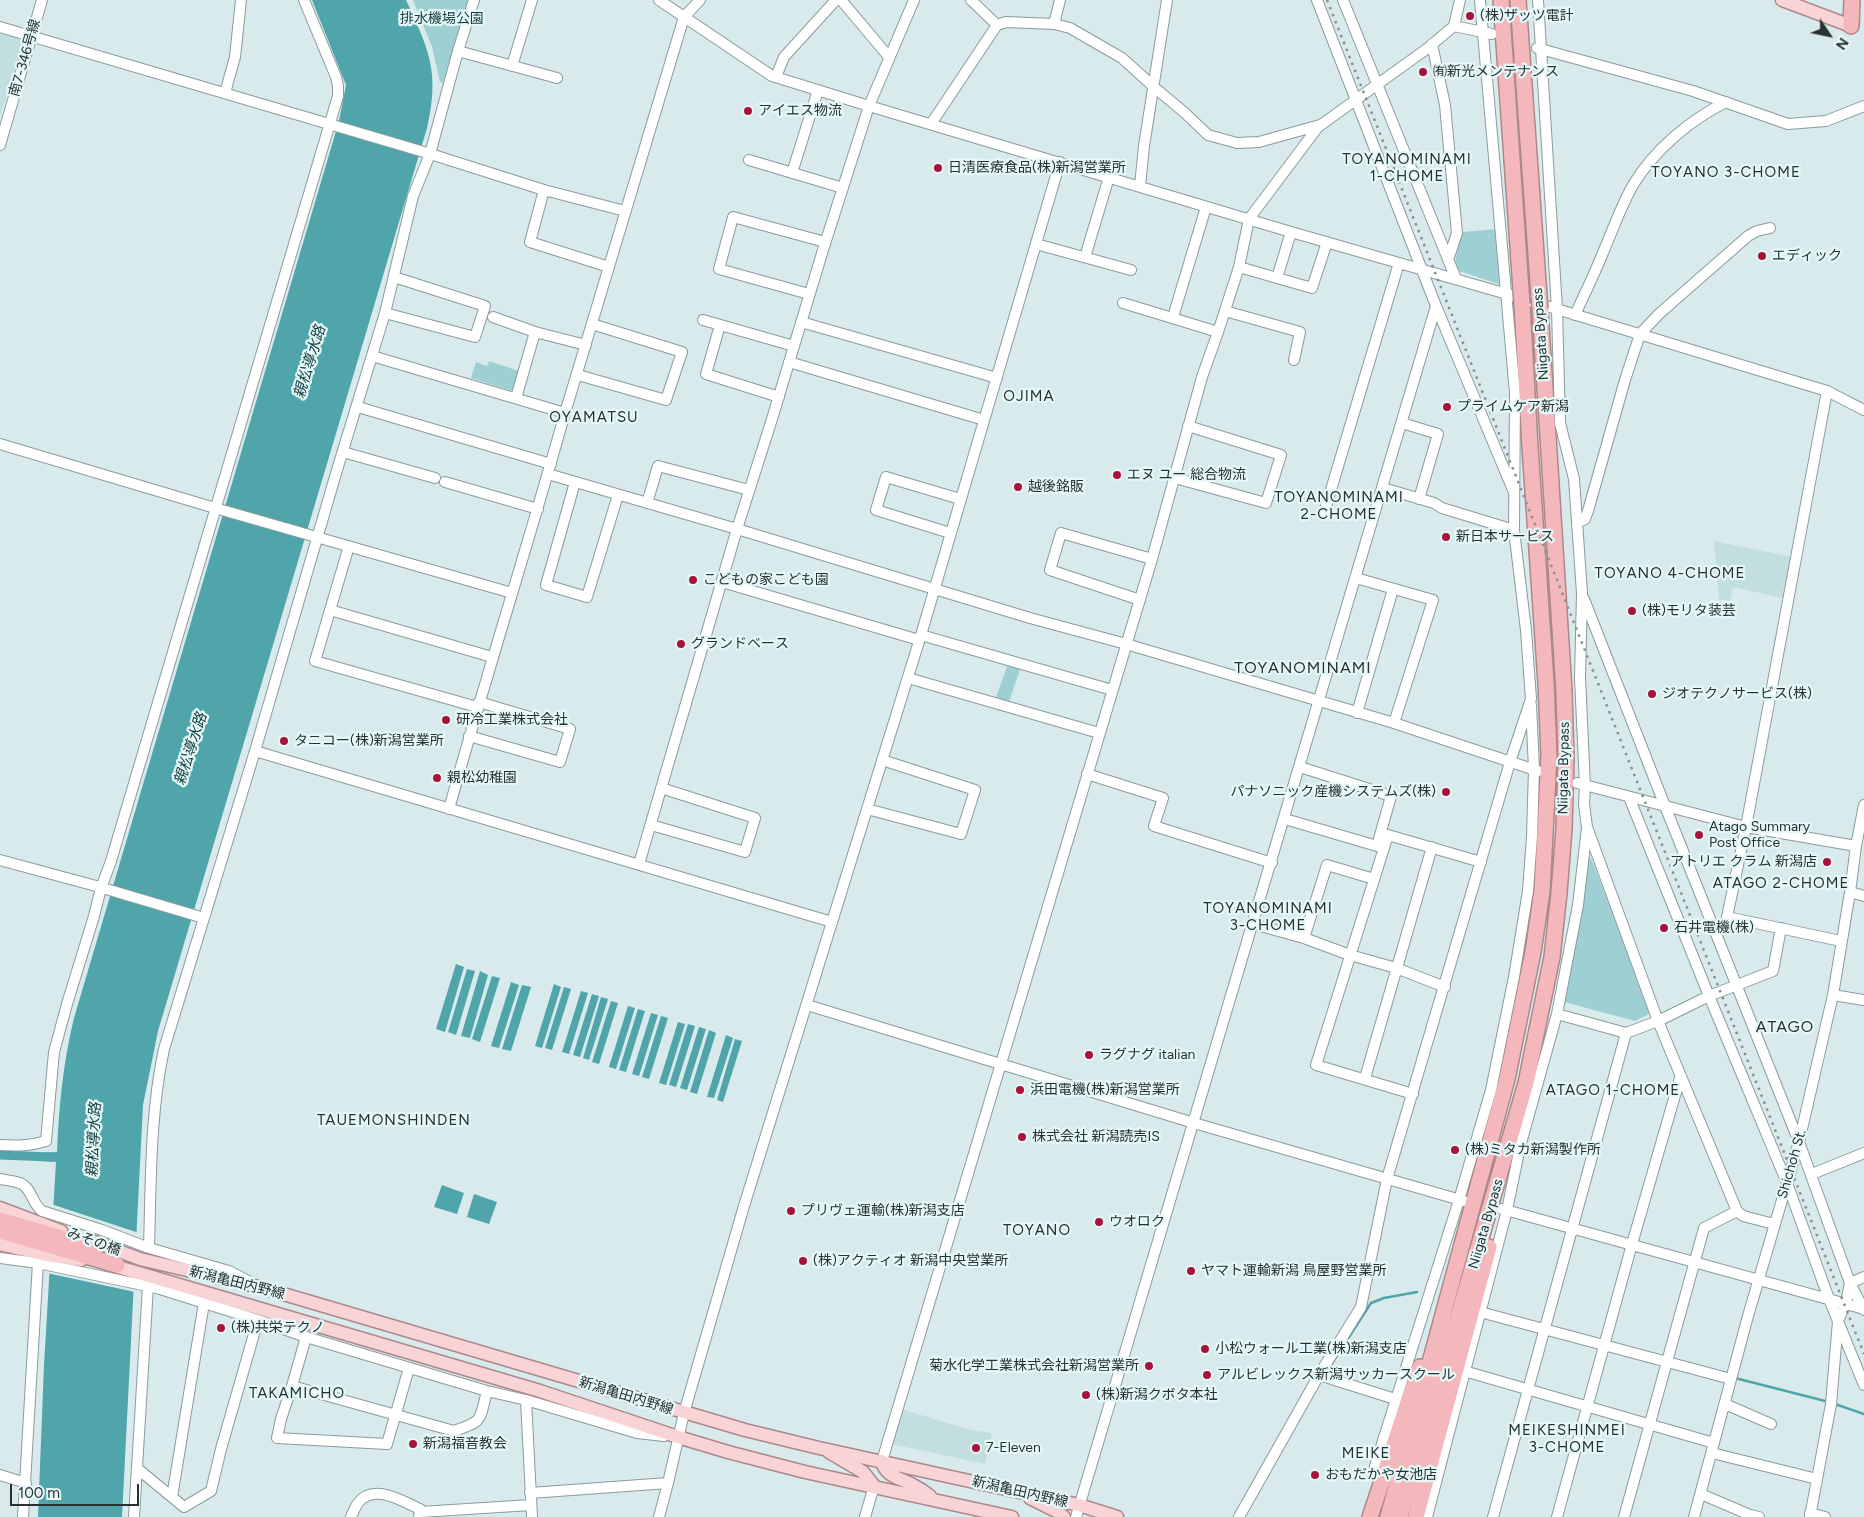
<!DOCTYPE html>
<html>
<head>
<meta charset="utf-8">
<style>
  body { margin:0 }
  #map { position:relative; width:1864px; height:1517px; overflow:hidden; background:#d8eaec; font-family:Figtree,sans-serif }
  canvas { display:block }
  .north { position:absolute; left:1804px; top:10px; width:50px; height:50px; -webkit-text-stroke:4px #e5f8f9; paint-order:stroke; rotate:124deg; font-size:14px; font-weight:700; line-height:20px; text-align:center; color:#293030 }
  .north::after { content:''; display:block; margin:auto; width:18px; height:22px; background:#293030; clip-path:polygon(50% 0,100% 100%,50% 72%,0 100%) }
  .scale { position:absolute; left:10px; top:1484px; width:129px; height:22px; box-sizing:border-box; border:2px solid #293030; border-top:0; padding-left:6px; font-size:15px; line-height:18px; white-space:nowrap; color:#293030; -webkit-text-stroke:4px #e5f8f9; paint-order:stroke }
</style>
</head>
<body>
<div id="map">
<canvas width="1864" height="1517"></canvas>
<div class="north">N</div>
<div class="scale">100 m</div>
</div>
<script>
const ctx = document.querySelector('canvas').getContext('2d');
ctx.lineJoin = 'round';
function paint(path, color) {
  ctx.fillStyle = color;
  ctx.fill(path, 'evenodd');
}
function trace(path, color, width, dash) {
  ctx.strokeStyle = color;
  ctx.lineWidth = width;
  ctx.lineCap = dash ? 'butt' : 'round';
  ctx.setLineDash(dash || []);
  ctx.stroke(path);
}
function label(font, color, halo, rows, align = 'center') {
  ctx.font = font + ' Figtree,"Noto Sans JP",sans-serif';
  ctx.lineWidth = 4.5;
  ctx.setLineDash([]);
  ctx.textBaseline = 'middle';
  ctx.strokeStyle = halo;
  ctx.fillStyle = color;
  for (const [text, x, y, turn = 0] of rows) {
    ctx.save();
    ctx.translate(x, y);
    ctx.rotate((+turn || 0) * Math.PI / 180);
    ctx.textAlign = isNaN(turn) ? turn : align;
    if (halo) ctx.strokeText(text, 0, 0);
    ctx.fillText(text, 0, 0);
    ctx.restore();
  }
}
paint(new Path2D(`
  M0 33 24 40 0 117Z
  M1714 541 1793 557 1787 599 1733 587 1730 601 1719 599Z
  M901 1409 971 1430 992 1433 985 1464 891 1444Z`), '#c3dee0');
paint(new Path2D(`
  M413 0H468L443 83 440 82 432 47Z
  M1498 229 1502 285 1459 271 1455 262 1462 232Z
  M489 361 519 371 513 391 471 378 476 362 487 366Z
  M1008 664 1020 669 1009 702 996 697Z
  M1591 858 1651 1013 1635 1021 1564 1002 1587 859Z`), '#9dcfd3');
paint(new Path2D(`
  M312 0H406C429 50 440 72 427 128L158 1031 143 1105 122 1517H38L44 1365 56 1162 39 1161V1153L57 1152C59 1106 63 1063 74 1018L339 121 346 85Z
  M456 964 464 967 445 1032 436 1029Z
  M467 969 475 971 456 1035 448 1032Z
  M480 971 488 975 470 1038 461 1036Z
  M492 976 500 978 480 1042 472 1039Z
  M511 982 519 985 499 1048 491 1046Z
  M554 984 561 987 542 1048 535 1046Z
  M522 985 531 987 511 1051 502 1049Z
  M564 987 571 989 552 1050 545 1048Z
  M581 991 588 993 569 1054 562 1052Z
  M592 994 599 996 580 1057 573 1055Z
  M601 997 608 999 589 1060 583 1058Z
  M611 1001 618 1003 599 1064 592 1062Z
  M628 1006 635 1008 616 1069 609 1067Z
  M638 1009 645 1011 626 1072 619 1070Z
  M651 1013 658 1015 639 1076 632 1074Z
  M661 1016 668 1018 649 1079 642 1077Z
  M678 1022 685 1024 666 1085 659 1083Z
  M688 1024 695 1026 676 1087 669 1085Z
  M699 1027 706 1029 687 1090 680 1088Z
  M709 1030 716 1033 697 1094 690 1092Z
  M726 1035 733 1038 714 1098 707 1097Z
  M735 1039 742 1041 723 1102 717 1100Z
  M442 1185 464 1193 457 1214 434 1207Z
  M474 1194 497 1202 489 1224 467 1217Z`), '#50a5ab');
paint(new Path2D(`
  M51 1204 139 1233 135 1292 47 1273Z`), '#d8eaec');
trace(new Path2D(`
  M1327 1371 1371 1303 1384 1298 1417 1292
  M1735 1378 1829 1402
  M1835 1404 1864 1414`), '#50a5ab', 2.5);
trace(new Path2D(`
  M0 1155 51 1157`), '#50a5ab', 9);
const minor = new Path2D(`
  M659 0 772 76 869 106 1291 232 1507 294 1827 391 1864 410
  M841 0 889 57
  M971 0 997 25
  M1343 0 1456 279
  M1538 0 1557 309 1560 423 1574 479 1582 593 1580 678 1585 786 1584 804 1587 827 1658 1021 1737 1211 1743 1216 1774 1224
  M1054 24 1060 0
  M1454 26 1492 34
  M0 27 424 152 544 190 625 211
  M1432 44 1445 105 1457 233 1448 260
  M1537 48 1693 91 1788 124 1826 121 1864 106
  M458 51 557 78
  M512 66 532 0
  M776 77 784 57 836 0
  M225 93 235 57 241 0
  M931 124 997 25 1006 22 1054 24 1070 28 1122 58 1154 87 1185 113 1208 135 1237 143 1259 142 1320 125
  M0 145 42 0
  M749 160 843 188
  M792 173 818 90
  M1140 186 1144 146 1167 0
  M544 190 530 242 609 267
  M1036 244 1131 270
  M1085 257 1109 177
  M1239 267 1312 288 1327 242
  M1277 278 1291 232
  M809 294 719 269 733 217 825 242
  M1123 303 1218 332
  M1436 306 1513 490
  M1225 311 1300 332 1294 360
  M385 313 475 337 485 306 394 277
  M1575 315C1584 295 1594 275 1602 255 1612 232 1620 208 1633 185 1654 150 1690 120 1726 102
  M493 317 535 332 586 345
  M1173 317 1206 207
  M703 320 794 346
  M801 322 997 378
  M720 325 706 374 779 397
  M372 356 565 413
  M789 362 984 420
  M578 375 666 400 682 352 592 324
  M1827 391 1746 827 1727 917 1841 941
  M516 398 535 332
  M358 407 551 464
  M1402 423 1438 434 1419 499
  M0 444 215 508 512 593
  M343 452 435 478
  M548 474 737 529 1030 618 1126 644 1394 723 1538 771
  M1175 478 1266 503 1281 455 1188 426
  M445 482 538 509
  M575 482 546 585 587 597 618 495
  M1383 488 1434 503 1442 508 1514 530
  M647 503 658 466 749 490
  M1324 513 1399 263
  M1577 523 1585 519 1588 511 1625 380 1640 334 1660 313 1748 236 1757 231 1770 228
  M950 533 876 510 886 477 960 499
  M349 546 315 661 477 707
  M1356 578 1433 600 1394 723
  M722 582 919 640
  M1584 599 1665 806 1799 1142 1850 1283 1864 1310
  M1140 600 1050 570 1061 533 1152 559
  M330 610 492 657
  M921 635 1112 690
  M908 678 1099 733
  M1357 713 1393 589
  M469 736 560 762 570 729 479 702
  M255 751 832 922
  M1087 774 1163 798 1154 826 1272 863
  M1577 783 1746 827 1856 846
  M1629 797 1709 996 1787 1183 1829 1299 1864 1385
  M449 809C486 676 528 545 565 413L684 17 700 0
  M867 809 961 834 975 790 882 760
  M1285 819 1377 846 1391 796 1300 767
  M651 825 745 852 755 818 661 788
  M0 860 96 886 204 918
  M639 864 737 529 772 419 823 250 869 106 914 0
  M1850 892 1864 896
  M1253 924 1304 938 1350 955 1396 968 1445 987
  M1304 938 1327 865 1374 879
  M1833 995 1864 1000
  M807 1005 1194 1123 1464 1201
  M1557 1014 1626 1033 1658 1021 1709 996 1773 971 1781 928
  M1365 1078 1432 847
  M1413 1094 1316 1065 1388 835 1481 862
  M0 1145C17 1146 30 1146 46 1141L54 1052 67 1004 94 916 101 888 111 861 338 96V86L336 77 304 0
  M1812 1174 1864 1153
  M0 1179C6 1180 14 1181 20 1183 32 1188 32 1204 42 1211L102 1230 149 1248 229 1271 248 1281
  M1502 1209 1864 1309
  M149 1248C151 1181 150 1114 164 1049L255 751 337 470 385 313 413 196 430 154 458 51 474 0
  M0 1258 38 1263 157 1288 258 1320 306 1337 487 1391 526 1400 637 1433 664 1436
  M1480 1312 1731 1379
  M306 1337 292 1386 281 1419 277 1438 387 1444 409 1368
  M1464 1371 1714 1443
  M1319 1375 1395 1399
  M292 1386 454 1431C484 1421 479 1421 487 1391
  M526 1400 532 1517
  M1725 1404 1771 1424
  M1712 1453 1817 1479
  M882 1461 1152 559 1202 377 1218 332 1239 267 1249 219 1318 127 1428 48 1454 26 1460 0
  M138 1469 184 1507 211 1491 221 1449 258 1320
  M0 1475 26 1483
  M1380 1485 1375 1466 1459 1200 1491 1090 1514 977 1528 891 1532 836 1534 769 1531 705
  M530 1493 668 1483
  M1701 1494 1750 1515 1759 1517
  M172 1497 204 1303
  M420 1512 531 1505
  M1810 1513 1825 1517
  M23 1517 38 1263
  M134 1517 148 1286
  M351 1517C353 1513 355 1507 358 1503 374 1482 403 1502 420 1509L419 1517
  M659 1517 668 1483 684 1413 744 1206 921 635 1060 162
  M865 1517 874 1486
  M1076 1517 1436 306 1317 0
  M1239 1517 1319 1375 1361 1307 1387 1179 1510 762 1531 699 1526 630 1514 530 1515 393 1480 0
  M1427 1517 1507 1210 1520 1147 1557 1014 1578 905 1587 828
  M1493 1517 1626 1033
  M1557 1517 1632 1244 1680 1078
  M1624 1517 1704 1228 1737 1211
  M1694 1517 1748 1316 1799 1142 1833 995 1850 892 1856 846 1864 805
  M1810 1517 1831 1404 1838 1321 1846 1303 1850 1283 1864 1277`);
const major = new Path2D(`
  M1782 0 1851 26
  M0 1208 61 1231
  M92 1241 140 1259 263 1288 745 1430 819 1448 1079 1505 1117 1517
  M0 1244 46 1255 81 1260
  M108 1264 540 1391 678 1437 728 1452 805 1472 1012 1517
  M829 1452 863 1472 874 1486
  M882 1461C885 1477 901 1478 913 1485 919 1488 925 1492 930 1496
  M1030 1498 1058 1512 1064 1517`);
const highway = new Path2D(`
  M1501 0 1521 290
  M1518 0 1539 296
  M1851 26 1852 0
  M0 1220 78 1243 100 1245
  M0 1231 117 1265
  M1370 1517 1420 1367
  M1388 1517 1507 1079 1533 952 1542 891 1549 756 1546 683 1530 447 1522 304
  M1400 1517 1526 1083 1552 957 1559 893 1564 829 1566 760 1564 691 1540 309
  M1416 1517 1489 1247`);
trace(minor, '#8a9b9c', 12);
trace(major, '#ad888b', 15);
trace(highway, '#ad888b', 18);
trace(minor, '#fff', 10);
trace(major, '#f8d4d7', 12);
trace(highway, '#f4b8bc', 15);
trace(new Path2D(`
  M1327 0 1864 1354`), '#859192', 2.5, [2.5, 5]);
const highwayBridge = new Path2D(`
  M1521 290 1522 304
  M1539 296 1540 309`);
trace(highwayBridge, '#ad888b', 18, []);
trace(highwayBridge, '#f4b8bc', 15);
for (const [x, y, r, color] of [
  [1470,16,5,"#a9133b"],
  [1423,72,5,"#a9133b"],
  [748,111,5,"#a9133b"],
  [938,168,5,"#a9133b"],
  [1762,256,5,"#a9133b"],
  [1447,407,5,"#a9133b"],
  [1117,475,5,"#a9133b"],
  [1018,487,5,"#a9133b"],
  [1446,537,5,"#a9133b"],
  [693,580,5,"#a9133b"],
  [1632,611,5,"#a9133b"],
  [681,644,5,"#a9133b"],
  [1652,694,5,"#a9133b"],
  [446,720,5,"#a9133b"],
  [284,741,5,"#a9133b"],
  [437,778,5,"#a9133b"],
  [1446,792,5,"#a9133b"],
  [1699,835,5,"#a9133b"],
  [1827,862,5,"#a9133b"],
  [1664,928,5,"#a9133b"],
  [1089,1055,5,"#a9133b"],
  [1020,1090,5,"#a9133b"],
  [1022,1137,5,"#a9133b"],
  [1455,1150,5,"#a9133b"],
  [791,1211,5,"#a9133b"],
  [1099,1222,5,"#a9133b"],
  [803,1261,5,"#a9133b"],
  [1191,1271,5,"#a9133b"],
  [221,1328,5,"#a9133b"],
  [1205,1349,5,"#a9133b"],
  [1149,1366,5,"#a9133b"],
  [1207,1375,5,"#a9133b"],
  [1086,1395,5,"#a9133b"],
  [413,1444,5,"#a9133b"],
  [976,1448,5,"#a9133b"],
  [1315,1475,5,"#a9133b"]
]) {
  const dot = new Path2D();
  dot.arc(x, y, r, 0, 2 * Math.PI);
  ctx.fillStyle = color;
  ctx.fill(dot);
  trace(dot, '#e5f8f9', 2);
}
label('14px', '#293030', '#e5f8f9', [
  ["(株)ザッツ電計",1480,16],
  ["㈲新光メンテナンス",1433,72],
  ["アイエス物流",758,111],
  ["日清医療食品(株)新潟営業所",948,168],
  ["エディック",1772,256],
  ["プライムケア新潟",1457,407],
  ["エヌ ユー 総合物流",1127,475],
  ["越後銘販",1028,487],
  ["新日本サービス",1456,537],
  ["こどもの家こども園",703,580],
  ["(株)モリタ装芸",1642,611],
  ["グランドベース",691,644],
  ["ジオテクノサービス(株)",1662,694],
  ["研冷工業株式会社",456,720],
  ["タニコー(株)新潟営業所",294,741],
  ["親松幼稚園",447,778],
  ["パナソニック産機システムズ(株)",1436,792,"right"],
  ["Atago Summary",1709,827],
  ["Post Office",1709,843],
  ["アトリエ クラム 新潟店",1817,862,"right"],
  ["石井電機(株)",1674,928],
  ["ラグナグ italian",1099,1055],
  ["浜田電機(株)新潟営業所",1030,1090],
  ["株式会社 新潟読売IS",1032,1137],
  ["(株)ミタカ新潟製作所",1465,1150],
  ["プリヴェ運輸(株)新潟支店",801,1211],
  ["ウオロク",1109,1222],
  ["(株)アクティオ 新潟中央営業所",813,1261],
  ["ヤマト運輸新潟 鳥屋野営業所",1201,1271],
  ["(株)共栄テクノ",231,1328],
  ["小松ウォール工業(株)新潟支店",1215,1349],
  ["菊水化学工業株式会社新潟営業所",1139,1366,"right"],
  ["アルビレックス新潟サッカースクール",1217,1375],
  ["(株)新潟クボタ本社",1096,1395],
  ["新潟福音教会",423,1444],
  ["7-Eleven",986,1448],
  ["おもだかや女池店",1325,1475]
], 'left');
label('14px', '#133c3f', '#e5f8f9', [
  ["排水機場公園",442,19]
]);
label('14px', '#293030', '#e5f8f9', [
  ["南7-346号線",25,58,-74],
  ["Niigata Bypass",1541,334,-94],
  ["Niigata Bypass",1564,768,-89],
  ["Shichoh St.",1792,1164,-74],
  ["Niigata Bypass",1486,1224,-74],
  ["みその橋",94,1242,20],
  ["新潟亀田内野線",237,1283,14],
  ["新潟亀田内野線",626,1396,17],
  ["新潟亀田内野線",1020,1492,13]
]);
ctx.letterSpacing = '1px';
label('15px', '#293030', '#e5f8f9', [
  ["TOYANOMINAMI",1407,160],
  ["1-CHOME",1407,177],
  ["TOYANO 3-CHOME",1726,173],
  ["OJIMA",1029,397],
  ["OYAMATSU",594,418],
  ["TOYANOMINAMI",1339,498],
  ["2-CHOME",1339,515],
  ["TOYANO 4-CHOME",1670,574],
  ["ATAGO 2-CHOME",1781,884],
  ["TOYANOMINAMI",1268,909],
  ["3-CHOME",1268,926],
  ["ATAGO 1-CHOME",1613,1091],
  ["TAUEMONSHINDEN",394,1121],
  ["TOYANO",1037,1231],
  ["TAKAMICHO",297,1394],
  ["MEIKESHINMEI",1567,1431],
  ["3-CHOME",1567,1448],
  ["MEIKE",1366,1454]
]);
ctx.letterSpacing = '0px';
label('italic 15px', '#194144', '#e5f8f9', [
  ["親松導水路",310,362,-73],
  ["親松導水路",191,749,-72],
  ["親松導水路",94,1140,-87]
]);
ctx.letterSpacing = '1px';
label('16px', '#293030', '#e5f8f9', [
  ["TOYANOMINAMI",1303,668],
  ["ATAGO",1785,1027]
]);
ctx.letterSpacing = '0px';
</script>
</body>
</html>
